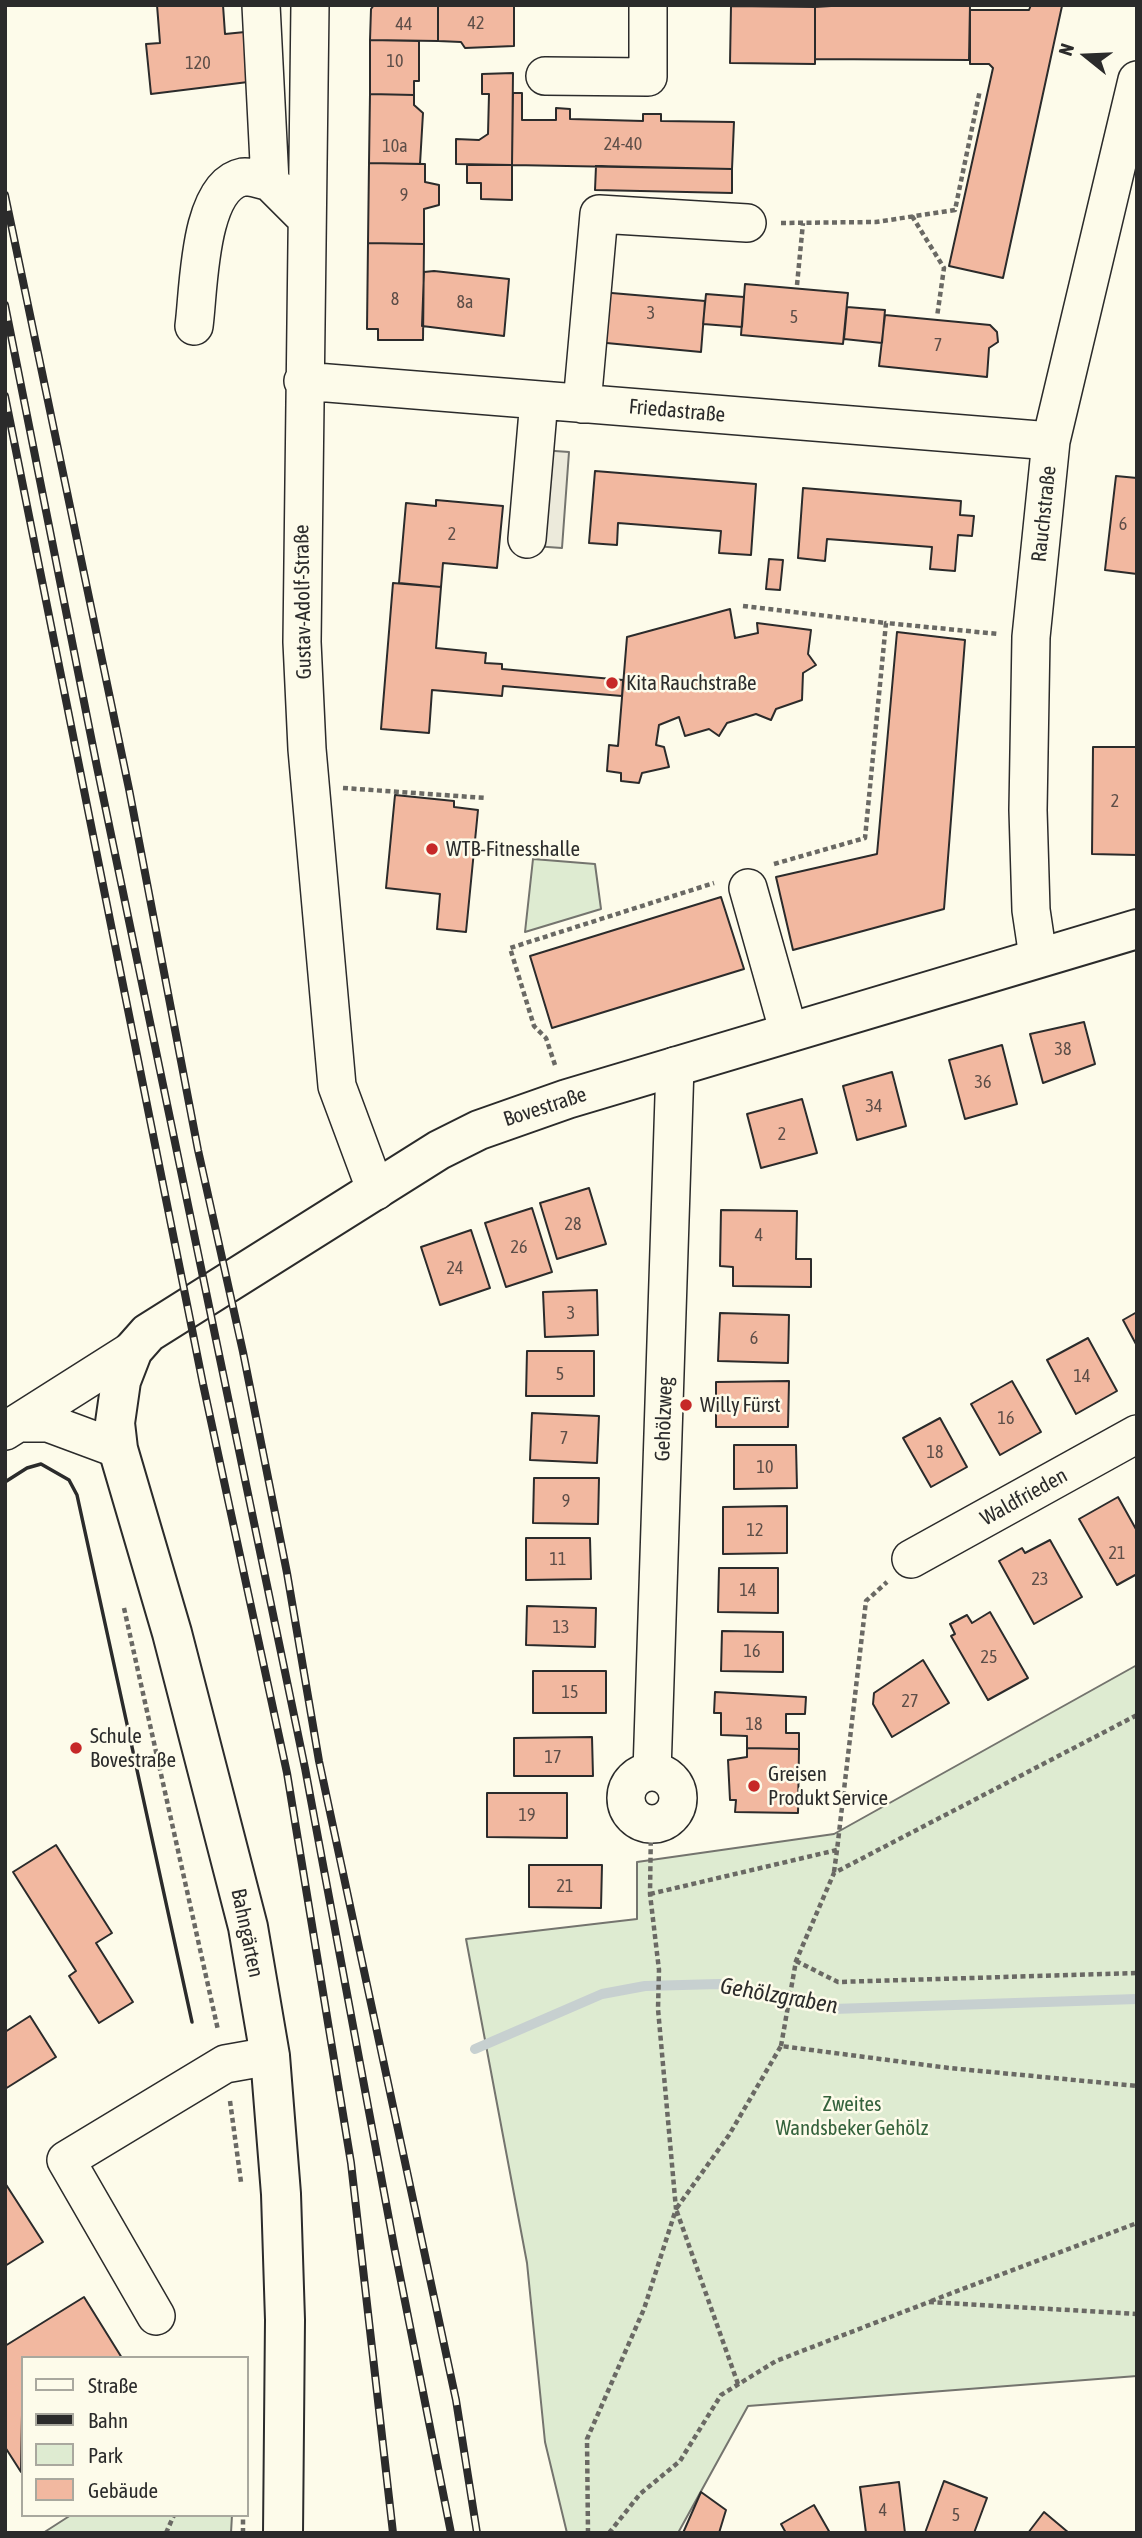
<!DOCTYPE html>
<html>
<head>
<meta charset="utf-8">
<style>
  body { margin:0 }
  #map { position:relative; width:1142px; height:2538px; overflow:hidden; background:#fdfbea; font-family:"Asap Condensed",sans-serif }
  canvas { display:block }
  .frame { position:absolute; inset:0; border:7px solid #2b2b2b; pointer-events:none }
  .legend { position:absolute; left:21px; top:2356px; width:228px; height:161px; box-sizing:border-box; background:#fdfbea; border:2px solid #a9a89e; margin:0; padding:9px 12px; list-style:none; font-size:21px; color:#2b2b2b }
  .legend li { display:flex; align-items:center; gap:14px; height:35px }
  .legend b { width:35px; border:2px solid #a9a89e }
  .north { position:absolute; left:1051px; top:21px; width:70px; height:70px; -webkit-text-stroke:5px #fdfbea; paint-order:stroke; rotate:288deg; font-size:19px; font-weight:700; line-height:28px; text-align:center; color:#2b2b2b }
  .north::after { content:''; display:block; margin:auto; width:24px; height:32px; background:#2b2b2b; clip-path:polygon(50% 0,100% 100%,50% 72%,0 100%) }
</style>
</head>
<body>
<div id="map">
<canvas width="1142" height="2538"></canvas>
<div class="frame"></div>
<ul class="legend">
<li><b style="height:9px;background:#fdfbea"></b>Straße</li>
<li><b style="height:9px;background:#2b2b2b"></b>Bahn</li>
<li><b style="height:19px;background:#deebd1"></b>Park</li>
<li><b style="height:19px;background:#f2b8a0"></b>Gebäude</li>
</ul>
<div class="north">N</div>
</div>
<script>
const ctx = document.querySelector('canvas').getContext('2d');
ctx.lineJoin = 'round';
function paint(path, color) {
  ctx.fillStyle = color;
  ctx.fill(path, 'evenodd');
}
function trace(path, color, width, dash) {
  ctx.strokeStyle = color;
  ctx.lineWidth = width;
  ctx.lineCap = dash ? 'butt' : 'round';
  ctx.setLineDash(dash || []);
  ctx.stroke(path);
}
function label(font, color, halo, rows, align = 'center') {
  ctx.font = font + ' "Asap Condensed",sans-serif';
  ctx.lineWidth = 5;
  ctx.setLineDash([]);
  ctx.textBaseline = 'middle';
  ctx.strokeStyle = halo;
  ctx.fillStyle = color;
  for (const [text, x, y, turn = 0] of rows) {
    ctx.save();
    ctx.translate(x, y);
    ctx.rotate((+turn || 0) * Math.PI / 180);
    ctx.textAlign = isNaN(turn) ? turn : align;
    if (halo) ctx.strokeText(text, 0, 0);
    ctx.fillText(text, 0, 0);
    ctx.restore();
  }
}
const green = new Path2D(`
  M533 859 595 864 601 909 525 932Z
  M1137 1665V2376L748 2406 678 2533H567L545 2442 527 2263 466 1939 637 1919V1862L834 1834Z
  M71 2515H232L231 2533H43Z`);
paint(green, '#deebd1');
trace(green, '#74746e', 2);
const parking = new Path2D(`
  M527 449 569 452 562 548 519 545Z`);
paint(parking, '#eceadb');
trace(parking, '#74746e', 2);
trace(new Path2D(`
  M475 2049 602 1994 645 1986 719 1984 833 2009 1137 1999`), '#c7d0d0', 10);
const building = new Path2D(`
  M157 5H223L225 34 245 32 248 82 151 94 146 44 160 43Z
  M374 5H438V41L370 40 371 9Z
  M438 5H514V46L465 48 461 42 438 41Z
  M847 5H970L969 60 815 59V7Z
  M1031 5 1062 6 1003 278 949 266 993 68 989 64H970V10H1029Z
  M731 6 815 7V64L730 63Z
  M370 40 419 41V81H414V95L370 94Z
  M513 73 512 165 456 164V139L479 140 488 134 489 94H482V74Z
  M513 93H522V120H556V108L570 109V119L643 121V114H661V121L734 122 732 169 512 165Z
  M370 94 414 95V105L423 113 420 164 369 163Z
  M369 163 425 164V182L439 185V205L424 209V244L368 243Z
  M467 165H512V200L481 199V183H467Z
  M596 166 732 169V193L595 190Z
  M368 243 424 244 423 340H378V329H367Z
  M434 271 509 279 504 336 422 326 424 272Z
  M745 284 848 293 843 344 741 335Z
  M600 292 705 301 701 352 596 342Z
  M706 294 744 297 742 327 703 324Z
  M847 307 885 310 882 343 844 339Z
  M885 315 990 325 997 332 998 342 989 348 987 377 879 366Z
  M595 471 756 484 751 555 719 553 721 531 618 523 617 545 589 543Z
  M1116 476 1137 478V574L1105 570Z
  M803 488 961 501 960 515 974 516 972 536 958 535 955 571 930 569 932 547 827 539 825 561 798 558Z
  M436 500 503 506 497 568 443 563 441 587 399 583 406 503 436 506Z
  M769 559 783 560 780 590 766 589Z
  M393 583 441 587 436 648 486 653 485 663 502 664V669L623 680 622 696 503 686 502 696 432 690 429 733 381 729Z
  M730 609 735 638 758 633 757 623 811 630 808 654 816 665 803 673 802 700 776 709 771 720 756 714 727 723 719 736 709 729 685 736 679 717 659 725 656 745 664 747 669 767 642 773 639 783 621 781V773L607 771 609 745 618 746 627 637Z
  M897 632 965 640 944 909 793 950 776 877 877 854Z
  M1093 747H1137V855L1092 854Z
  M395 795 454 801V807L478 810 466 932 437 929 440 894 386 888Z
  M721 897 744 969 552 1028 530 956Z
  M1084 1022 1095 1064 1043 1083 1030 1034Z
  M1002 1045 1017 1104 965 1119 949 1060Z
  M892 1072 906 1126 857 1140 843 1086Z
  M802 1099 817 1153 761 1168 747 1114Z
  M589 1188 606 1244 557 1259 540 1203Z
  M532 1208 552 1272 506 1287 485 1223Z
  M721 1210 797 1211 796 1259H811V1287L733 1286V1267L720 1266Z
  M471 1230 490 1288 440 1305 421 1247Z
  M597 1290 598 1335 545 1337 543 1292Z
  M1137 1312V1346L1123 1320Z
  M720 1313 789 1315 788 1363 718 1361Z
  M1088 1338 1117 1391 1076 1414 1047 1360Z
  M527 1351H594V1396H526Z
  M789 1381 788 1427H716V1382Z
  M1012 1381 1041 1432 1000 1455 971 1404Z
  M532 1413 599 1416 597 1463 530 1460Z
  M940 1418 967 1467 931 1487 903 1438Z
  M734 1445H796L797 1488 734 1489Z
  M534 1478H599L598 1524 533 1523Z
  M1118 1497 1137 1531V1574L1117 1585 1079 1519Z
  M787 1506V1553L723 1554V1507Z
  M526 1538H590L591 1579 526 1580Z
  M1050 1540 1082 1597 1034 1624 999 1561 1022 1548 1025 1553Z
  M719 1568H778V1613L718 1612Z
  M527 1606 596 1608 595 1647 526 1645Z
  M990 1612 1028 1678 988 1700 951 1636 955 1634 950 1624 967 1615 972 1623Z
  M722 1631 783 1632V1672L721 1671Z
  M923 1660 949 1703 892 1737 873 1704 874 1693Z
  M533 1671H606V1713H533Z
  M715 1692 806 1697 805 1714H786V1733H799V1749L747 1748V1736L721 1735V1713H714Z
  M592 1737 593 1776H514V1738Z
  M747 1748 799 1749 798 1813 735 1812 736 1800H730L728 1760 747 1757Z
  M487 1793H567V1838L487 1837Z
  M56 1845 112 1933 96 1943 133 2002 99 2023 69 1976 76 1971 13 1872Z
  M529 1865H602L601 1908 529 1907Z
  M30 2016 56 2057 5 2089V2032Z
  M5 2183 43 2242 5 2266Z
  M84 2297 122 2358H23L21 2472 5 2447V2346Z
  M944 2481 987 2498 974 2533H925Z
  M899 2482 905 2533H866L860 2487Z
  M701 2492 726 2510 719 2533H683Z
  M814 2505 830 2533H786L781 2524Z
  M1044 2512 1069 2533H1028Z`);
paint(building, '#f2b8a0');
trace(building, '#2b2b2b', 2);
const minor = new Path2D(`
  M261 5 270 182 306 218
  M310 5 302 642 307 749 337 1086 376 1191
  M545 76 648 77V5
  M194 326C199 290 198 186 243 177 251 176 262 180 270 182
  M303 381 1051 441
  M582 404 599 214 747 223
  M527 539 539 400
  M748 888 789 1033
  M1038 957 1031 910 1028 810 1031 637 1051 441 1137 80
  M18 1423H48L118 1449
  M5 1431 133 1350
  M911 1559 1137 1434
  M652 1772 675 1066
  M626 1798a26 26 0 1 1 52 0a26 26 0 1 1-52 0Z
  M156 2316 66 2160 225 2064 270 2056`);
const major = new Path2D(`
  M283 2533 285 2320 281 2194 270 2056 248 1927 172 1633 118 1449 115 1423 121 1381 133 1350 148 1333 439 1150 479 1130 567 1099 1137 929`);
trace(minor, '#2b2b2b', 40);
trace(major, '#2b2b2b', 42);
trace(new Path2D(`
  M912 216 944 268 937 317
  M781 223 876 222 955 210 980 90
  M797 285 803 223
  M743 606 886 623
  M343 788 486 798
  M774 864 865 838 886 623 998 634
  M555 1065 546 1038 534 1026 510 948 714 883
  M124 1608 218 2030
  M834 1872 837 1850
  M650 1894 837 1850 866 1601 887 1582
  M796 1961 838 1982 1137 1973
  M781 2046 796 1961 834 1873 1137 1715
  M230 2101 241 2182
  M931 2301 1137 2223
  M738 2384 676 2209 729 2135 781 2046 949 2068 1137 2086
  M166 2533 174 2515
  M243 2533V2515
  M588 2533 587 2439 644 2309 676 2209 658 2009 659 1970 650 1894 651 1825
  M609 2533 640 2494 680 2461 721 2395 776 2361 929 2302 1137 2314`), '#6a6964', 4.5, [5, 3.5]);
trace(minor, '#fdfbea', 37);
trace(major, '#fdfbea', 38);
const rail = new Path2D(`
  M5 195 129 789 198 1150 243 1352 287 1573 319 1761 456 2400 477 2533
  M5 305 97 767 305 1768 394 2246 451 2533
  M5 396 203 1384 287 1773 351 2163 393 2533`);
trace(rail, '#2b2b2b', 8);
trace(rail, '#fdfbea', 5, [16]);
trace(new Path2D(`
  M5 1482 27 1468 41 1464 69 1480 77 1495 192 2022`), '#2b2b2b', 3.5);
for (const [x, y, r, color] of [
  [612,683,7,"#c62828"],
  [432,849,7,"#c62828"],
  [686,1405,7,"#c62828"],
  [76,1748,7,"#c62828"],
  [754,1786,7,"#c62828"]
]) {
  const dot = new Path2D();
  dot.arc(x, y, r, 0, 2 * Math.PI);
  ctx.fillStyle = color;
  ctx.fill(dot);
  trace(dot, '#fdfbea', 2.5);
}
label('18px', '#5d4e48', null, [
  ["42",476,23],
  ["44",404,24],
  ["10",395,61],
  ["120",198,63],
  ["24-40",623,144],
  ["10a",395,146],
  ["9",404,195],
  ["8",395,299],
  ["8a",465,302],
  ["3",651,313],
  ["5",794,317],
  ["7",938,345],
  ["6",1123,524],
  ["2",452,534],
  ["2",1115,801],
  ["38",1063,1049],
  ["36",983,1082],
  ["34",874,1106],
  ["2",782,1134],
  ["28",573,1224],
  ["4",759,1235],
  ["26",519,1247],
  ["24",455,1268],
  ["3",571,1313],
  ["6",754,1338],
  ["5",560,1374],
  ["14",1082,1376],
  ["16",1006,1418],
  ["7",564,1438],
  ["18",935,1452],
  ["10",765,1467],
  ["9",566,1501],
  ["12",755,1530],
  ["21",1117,1553],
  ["11",558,1559],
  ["23",1040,1579],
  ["14",748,1590],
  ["13",561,1627],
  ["16",752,1651],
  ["25",989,1657],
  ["15",570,1692],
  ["27",910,1701],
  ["18",754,1724],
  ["17",553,1757],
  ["19",527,1815],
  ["21",565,1886],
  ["4",883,2510],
  ["5",956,2515]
]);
label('21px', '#2b2b2b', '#fdfbea', [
  ["Friedastraße",677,411,5],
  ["Rauchstraße",1044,514,-84],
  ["Gustav-Adolf-Straße",303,602,-91],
  ["Bovestraße",545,1107,-18],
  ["Gehölzweg",664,1419,-88],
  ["Waldfrieden",1024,1497,-29],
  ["Bahngärten",247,1933,78]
]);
label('21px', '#2b2b2b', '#fdfbea', [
  ["Kita Rauchstraße",626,683],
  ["WTB-Fitnesshalle",446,849],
  ["Willy Fürst",700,1405],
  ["Schule",90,1736],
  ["Bovestraße",90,1760],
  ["Greisen",768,1774],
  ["Produkt Service",768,1798]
], 'left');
label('21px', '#34623c', '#fdfbea', [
  ["Zweites",852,2104],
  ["Wandsbeker Gehölz",852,2128]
]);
label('italic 23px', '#2b2b2b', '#fdfbea', [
  ["Gehölzgraben",779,1996,10]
]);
</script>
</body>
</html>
